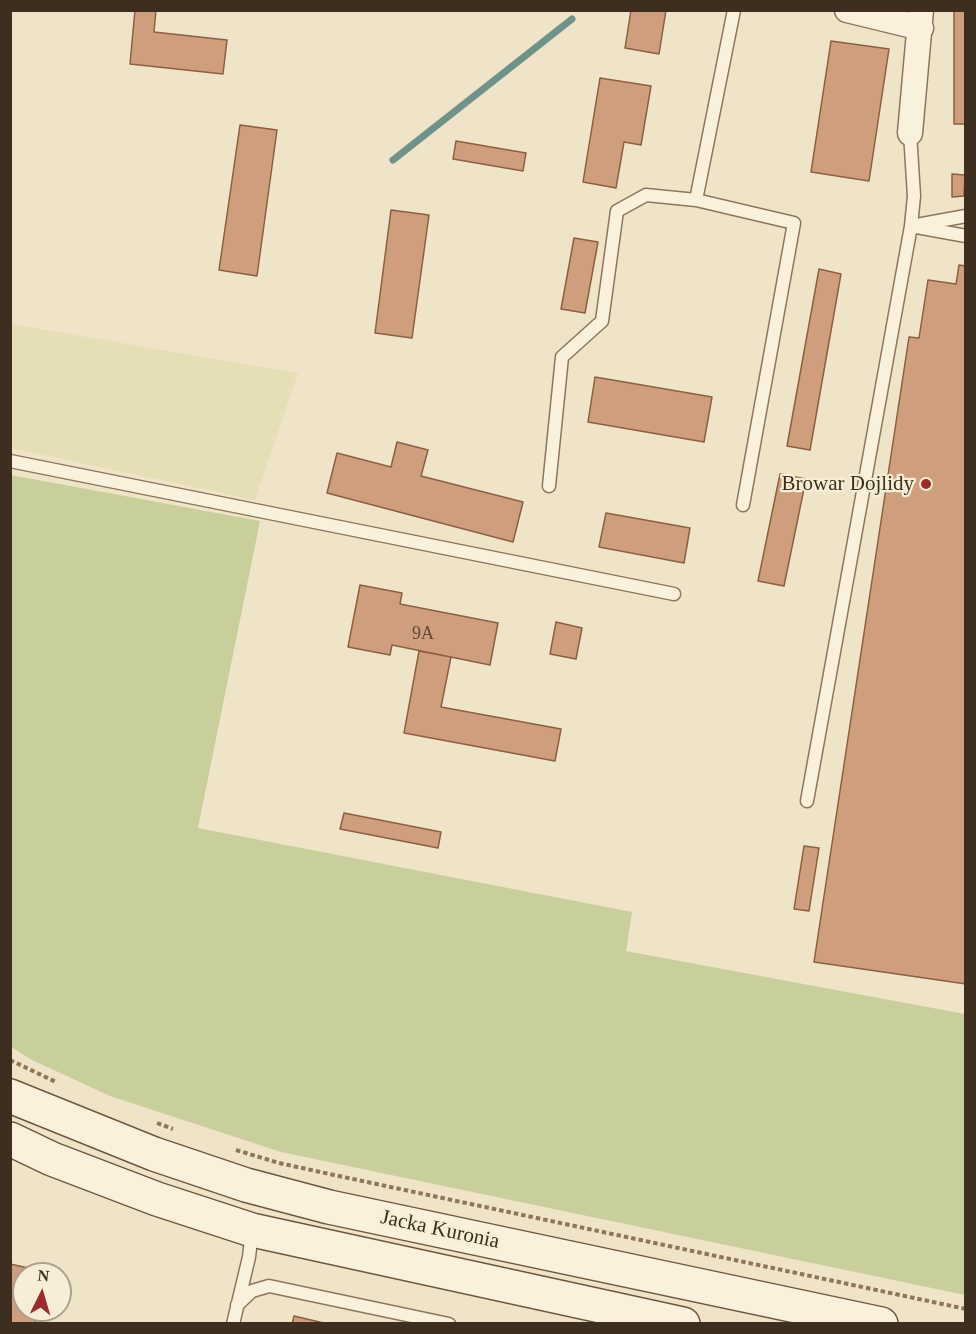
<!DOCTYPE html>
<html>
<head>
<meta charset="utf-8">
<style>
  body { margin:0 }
  #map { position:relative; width:976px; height:1334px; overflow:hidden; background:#f0e4c8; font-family:Georgia,serif }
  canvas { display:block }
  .frame { position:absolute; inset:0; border:12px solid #3d2e20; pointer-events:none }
  .north { position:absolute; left:12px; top:1262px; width:60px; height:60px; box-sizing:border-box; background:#f7eed8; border:2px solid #ada18e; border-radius:50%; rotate:5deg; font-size:16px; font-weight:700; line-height:24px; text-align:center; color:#3d2e20 }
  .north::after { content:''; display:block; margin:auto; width:21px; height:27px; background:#9e2a2b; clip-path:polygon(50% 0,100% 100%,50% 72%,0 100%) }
</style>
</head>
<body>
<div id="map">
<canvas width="976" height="1334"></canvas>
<div class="frame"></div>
<div class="north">N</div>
</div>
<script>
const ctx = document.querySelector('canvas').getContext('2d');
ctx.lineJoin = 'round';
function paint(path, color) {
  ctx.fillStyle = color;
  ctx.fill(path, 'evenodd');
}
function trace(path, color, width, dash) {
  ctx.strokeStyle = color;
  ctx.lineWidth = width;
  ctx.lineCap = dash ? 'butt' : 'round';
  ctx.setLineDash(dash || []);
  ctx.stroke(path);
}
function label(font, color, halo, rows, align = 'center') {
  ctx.font = font + ' Georgia,serif';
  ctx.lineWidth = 4.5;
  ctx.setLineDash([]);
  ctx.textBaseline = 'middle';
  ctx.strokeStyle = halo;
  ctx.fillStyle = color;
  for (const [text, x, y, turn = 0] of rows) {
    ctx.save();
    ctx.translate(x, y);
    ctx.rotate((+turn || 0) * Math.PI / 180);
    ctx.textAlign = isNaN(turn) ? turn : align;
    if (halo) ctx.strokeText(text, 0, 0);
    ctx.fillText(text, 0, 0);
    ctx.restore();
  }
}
paint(new Path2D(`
  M10 324 298 373 255 500 11 448Z`), '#e6deb5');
paint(new Path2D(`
  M11 475 260 521 198 828 632 912 626 951 965 1014V1295L281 1152 110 1096 32 1060 11 1047Z`), '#c9cf9b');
trace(new Path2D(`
  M393 160 572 19`), '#6f938a', 7);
const building = new Path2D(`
  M135 10H156L154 32 227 40 223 74 130 64Z
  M631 10H666L659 54 625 48Z
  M954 10H966V124H954Z
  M831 41 889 49 869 181 811 172Z
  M600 78 651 86 641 145 624 142 616 188 583 182Z
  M240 125 277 130 257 276 219 270Z
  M456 141 526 153 523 171 453 159Z
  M952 174 965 175 964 196 952 197Z
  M391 210 429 215 412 338 375 333Z
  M574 238 598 242 585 313 561 309Z
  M959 265 966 266V984L814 962 909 337 919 338 928 280 956 284Z
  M819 269 841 274 810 450 787 446Z
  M595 377 712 397 704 442 588 422Z
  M397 442 428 450 421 476 523 502 513 542 327 493 337 453 391 467Z
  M780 474 806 479 784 586 758 581Z
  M606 513 690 528 684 563 599 547Z
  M360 585 402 593 400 604 498 623 490 665 392 645 390 655 348 647Z
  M556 622 582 628 576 659 550 654Z
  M419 651 451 657 441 707 561 729 555 761 404 733Z
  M344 813 441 832 438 848 340 829Z
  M804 846 819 848 809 911 794 909Z
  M10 1264 47 1272 46 1274H24V1310H38L35 1324H10Z
  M294 1316 328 1324H292Z`);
paint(building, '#cf9f7d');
trace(building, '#8d5f41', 1.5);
const lane = new Path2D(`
  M910 133 914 196 911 226 966 216
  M696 200 734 10
  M10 461 674 594
  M549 486 562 357 602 321 617 211 646 195 696 200 794 223 743 505
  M807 801 911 226 966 236
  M237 1305 252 1291 269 1286 449 1324
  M233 1324 249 1257 252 1231`);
const street = new Path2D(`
  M847 10 921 28
  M910 133 921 10`);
const secondary = new Path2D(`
  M10 1096 154 1154 246 1185 329 1207 881 1324
  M10 1139 52 1159 157 1199 252 1230 683 1324`);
trace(lane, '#8d765c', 15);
trace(street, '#8d765c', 27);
trace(secondary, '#6f573f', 36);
trace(new Path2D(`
  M10 1060 56 1082
  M157 1123 173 1129
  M236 1150 279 1163 334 1175 966 1309`), '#8d765c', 4, [4.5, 3]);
trace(lane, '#faf1dc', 12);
trace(street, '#faf1dc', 24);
trace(secondary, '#faf1dc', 33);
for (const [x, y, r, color] of [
  [926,484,6,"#9e2a2b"]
]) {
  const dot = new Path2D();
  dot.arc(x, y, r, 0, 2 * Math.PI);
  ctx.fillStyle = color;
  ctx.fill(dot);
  trace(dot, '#f7eed8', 2);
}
label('18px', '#624a37', null, [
  ["9A",423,634]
]);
label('21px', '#3d2e20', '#f7eed8', [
  ["Browar Dojlidy",914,484]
], 'right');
label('21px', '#3d2e20', '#f7eed8', [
  ["Jacka Kuronia",440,1230,12]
]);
</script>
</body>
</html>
